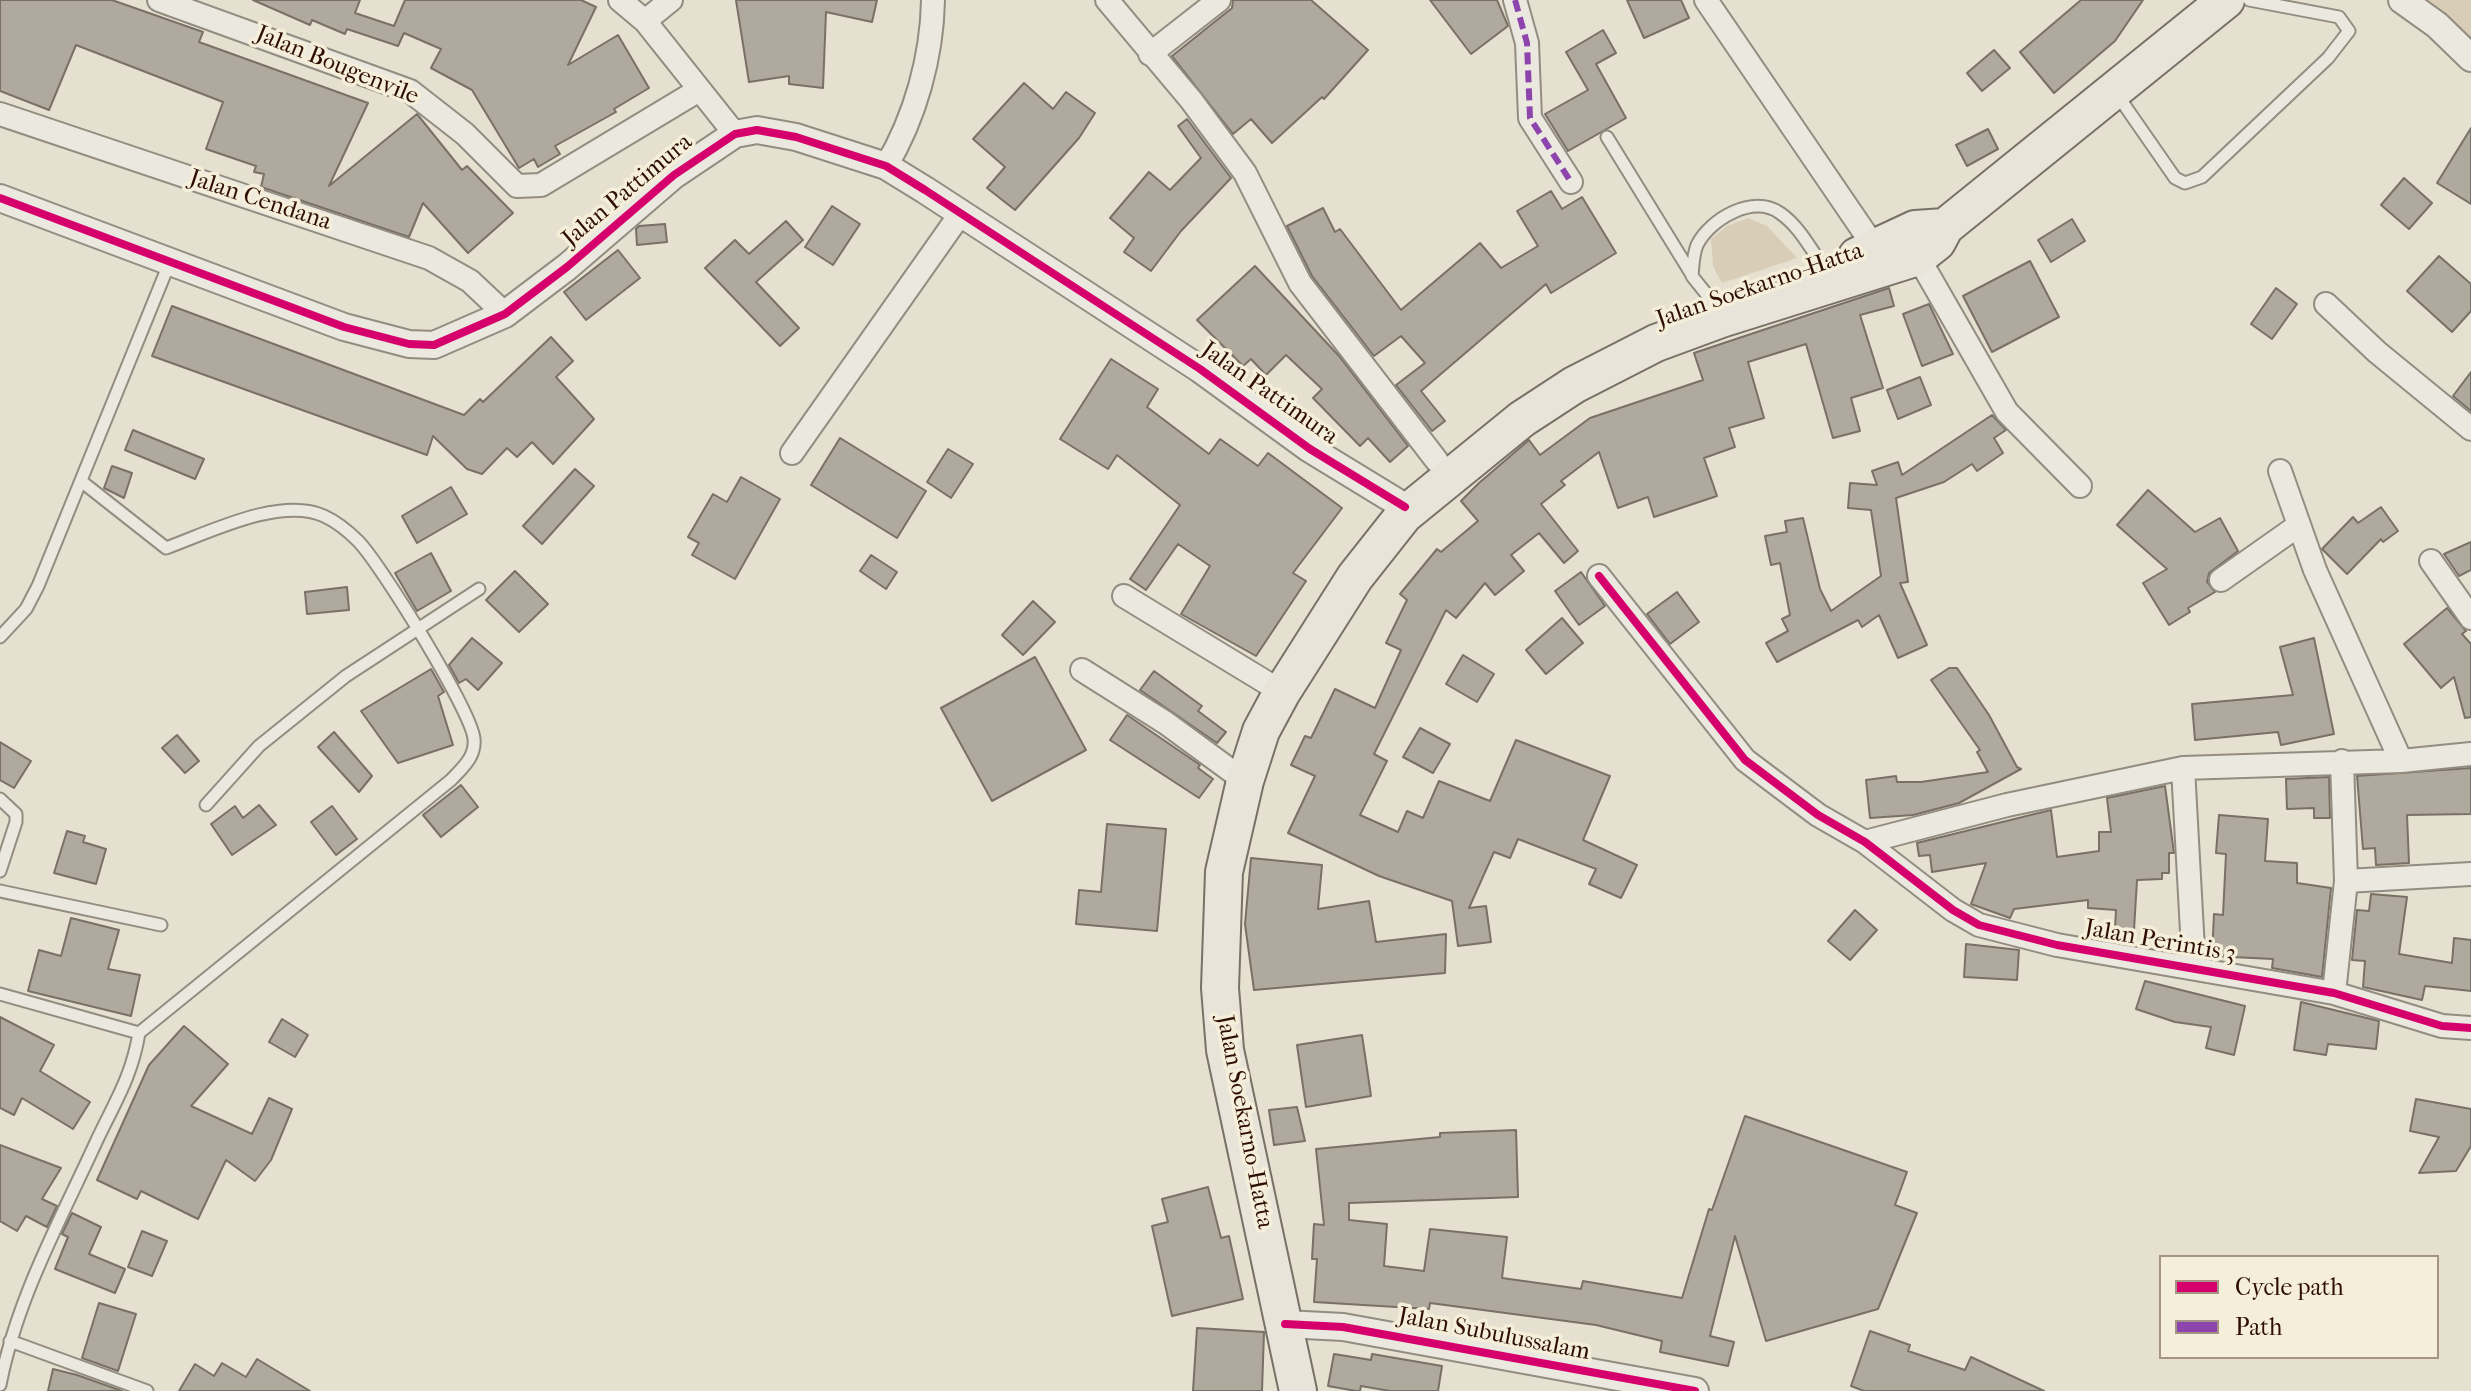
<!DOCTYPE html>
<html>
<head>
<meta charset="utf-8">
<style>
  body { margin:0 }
  #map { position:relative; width:2471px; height:1391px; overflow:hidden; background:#e5e0cf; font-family:"IM FELL French Canon",serif }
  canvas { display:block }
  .legend { position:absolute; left:2159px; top:1255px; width:280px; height:104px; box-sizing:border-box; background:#f5eed9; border:2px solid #a59483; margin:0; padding:10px 14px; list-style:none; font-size:24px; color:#2e0e03 }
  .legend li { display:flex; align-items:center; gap:16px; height:40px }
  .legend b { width:40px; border:2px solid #a59483 }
</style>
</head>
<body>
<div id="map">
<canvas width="2471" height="1391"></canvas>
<ul class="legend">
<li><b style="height:10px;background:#d6006c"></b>Cycle path</li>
<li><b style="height:10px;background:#8e44ad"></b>Path</li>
</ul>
</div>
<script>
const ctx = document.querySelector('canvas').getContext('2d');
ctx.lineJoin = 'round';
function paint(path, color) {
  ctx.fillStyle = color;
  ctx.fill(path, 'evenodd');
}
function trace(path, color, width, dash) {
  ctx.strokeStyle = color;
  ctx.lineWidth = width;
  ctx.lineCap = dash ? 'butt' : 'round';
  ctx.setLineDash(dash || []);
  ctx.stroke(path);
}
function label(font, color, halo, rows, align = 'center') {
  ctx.font = font + ' "IM FELL French Canon",serif';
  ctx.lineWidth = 7;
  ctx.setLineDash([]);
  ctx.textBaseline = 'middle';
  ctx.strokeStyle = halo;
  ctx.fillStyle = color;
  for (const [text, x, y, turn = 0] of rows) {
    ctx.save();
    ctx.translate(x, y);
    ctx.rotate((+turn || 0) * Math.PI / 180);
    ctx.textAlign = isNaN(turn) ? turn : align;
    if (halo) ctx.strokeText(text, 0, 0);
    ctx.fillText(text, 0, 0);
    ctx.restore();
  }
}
paint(new Path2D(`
  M2422 0H2471V42Z
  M1748 218 1767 226 1797 258 1722 283 1713 266 1711 239 1727 226Z`), '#d8ceb7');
const building = new Path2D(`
  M0 0H112L203 32 199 42 368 103 329 186 417 114 462 170 467 166 513 213 468 253 423 203 409 237 261 187 264 174 254 172 256 166 206 149 223 102 76 45 49 110 0 91Z
  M253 0H360L355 13 394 26 405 0H581L596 7 568 65 618 35 649 88 614 109 616 112 555 146 560 154 538 167 534 159 519 168 472 90 431 68 441 49 404 33 398 46 347 29 345 34 312 20 310 25Z
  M736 0H877L872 22 826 12 823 88 789 84V76L749 82Z
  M1233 0H1311L1368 50 1324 99 1322 97 1272 143 1251 119 1233 134 1172 56 1232 8Z
  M1430 0H1497L1508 26 1471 54Z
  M1627 0H1681L1689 18 1644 38Z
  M2081 0H2143L2115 41 2054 93 2020 52Z
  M1603 30 1616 53 1596 64 1626 118 1568 151 1545 114 1588 90 1566 52Z
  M1994 50 2010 68 1982 91 1967 73Z
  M1024 83 1053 109 1066 92 1095 113 1079 138 1015 210 987 188 1005 167 973 139Z
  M1187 119 1231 178 1181 231 1151 271 1124 252 1134 238 1110 218 1149 172 1170 190 1201 158 1178 126Z
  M2471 128V204L2437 183Z
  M1988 129 1998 149 1967 166 1956 145Z
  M2404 178 2432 203 2409 229 2381 205Z
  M1551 191 1562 209 1582 197 1616 253 1551 293 1546 284 1421 391 1445 421 1432 431 1396 385 1425 363 1401 336 1374 356 1312 276 1287 226 1323 208 1335 232 1340 229 1401 310 1480 243 1501 268 1538 246 1517 211Z
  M832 206 860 224 833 265 805 247Z
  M2072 219 2085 241 2051 262 2038 240Z
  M786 221 803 240 756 282 799 328 780 346 705 268 735 240 749 254Z
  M665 224 667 242 637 245 636 229 639 226Z
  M618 250 640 278 586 320 564 292Z
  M2439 256 2471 284V311L2452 332 2407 291Z
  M2030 261 2059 317 1992 352 1963 296Z
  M1255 266 1339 356 1408 446 1390 462 1368 438 1360 446 1313 398 1322 389 1286 355 1266 375 1251 359 1243 366 1197 320Z
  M1889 288 1894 306 1860 315 1883 388 1851 398 1860 431 1833 438 1806 344 1748 362 1764 418 1729 428 1735 447 1704 458 1717 496 1654 517 1648 497 1618 508 1599 452 1561 481 1565 485 1541 504 1578 551 1564 563 1539 533 1511 555 1524 571 1495 595 1485 583 1456 618 1446 610 1374 754 1387 761 1360 815 1398 832 1407 811 1423 818 1439 781 1490 801 1516 740 1610 776 1583 840 1637 865 1621 898 1589 884 1596 869 1518 839 1510 858 1494 852 1469 908 1486 906 1491 942 1458 946 1452 901 1379 876 1288 833 1315 776 1291 765 1305 736 1311 738 1335 689 1375 708 1401 650 1386 643 1407 600 1400 594 1437 549 1441 552 1478 521 1461 501 1479 483 1529 440 1540 455 1590 418 1703 380 1694 353Z
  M2276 288 2297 304 2272 339 2251 324Z
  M1929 304 1953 354 1922 366 1903 314Z
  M172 306 464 415 480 399 483 402 551 337 573 361 556 377 594 419 553 464 532 442 517 457 507 448 482 474 467 469 433 436 427 455 152 356Z
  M1111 359 1158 389 1147 407 1209 454 1220 439 1258 466 1268 453 1342 508 1293 573 1306 581 1256 656 1181 614 1210 566 1178 544 1146 590 1130 579 1180 505 1117 455 1108 469 1060 439Z
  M2471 372V411L2453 396Z
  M1920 377 1931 405 1898 419 1887 390Z
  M1992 415 2006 430 1994 438 2003 453 1977 471 1972 464 1944 482 1896 498 1908 582 1900 583 1927 645 1898 658 1879 615 1862 627 1858 620 1777 662 1766 643 1788 631 1782 619 1790 615 1780 563 1771 565 1765 536 1787 532 1785 521 1803 518 1820 589 1831 611 1881 576 1871 510 1848 508 1850 483 1877 485 1872 471 1898 462 1902 475Z
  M133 430 204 459 195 479 125 450Z
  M840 438 926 491 897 538 811 485Z
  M948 449 973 464 951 498 927 482Z
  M112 466 132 473 124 498 104 488Z
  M575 469 594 486 542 544 523 526Z
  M741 477 780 499 735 579 692 555 699 543 688 537 713 494 727 502Z
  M451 487 467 514 417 543 402 516Z
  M2148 490 2195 532 2220 518 2238 551 2209 573 2207 582 2215 592 2188 608 2190 612 2169 625 2143 583 2167 569 2117 525Z
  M2381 507 2398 531 2383 542 2381 539 2347 574 2322 549 2353 517 2358 523Z
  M2471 542V570L2459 576 2444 554Z
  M431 553 451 591 417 611 395 573Z
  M871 555 897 572 886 589 860 571Z
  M515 571 548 604 519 632 486 600Z
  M1581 572 1605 606 1579 625 1555 591Z
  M347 587 349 610 307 614 305 592Z
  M1677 592 1699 622 1670 644 1647 614Z
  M1033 601 1055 622 1023 655 1002 635Z
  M2447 608 2466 631 2462 634 2471 644V717L2465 718 2454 677 2441 688 2404 644Z
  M1562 618 1583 643 1546 674 1526 650Z
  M472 638 502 663 478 690 466 679 459 683 449 665Z
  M2314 638 2334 734 2281 745 2278 732 2195 740 2192 704 2293 695 2280 647Z
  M1463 655 1494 674 1477 702 1446 684Z
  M1035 657 1086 750 992 801 941 708Z
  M1949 668H1957L1989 715 2017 767 2021 769 1959 803 1913 815 1870 818 1866 780 1896 776 1897 782H1921L1988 772 1977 752 1980 750 1931 680Z
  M431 669 444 692 438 696 453 745 398 763 361 711Z
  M1154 671 1202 706 1198 711 1226 732 1217 743 1140 690Z
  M1127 715 1200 765 1198 768 1213 779 1199 798 1110 740Z
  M1420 728 1450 744 1433 773 1403 757Z
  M334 732 372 776 359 792 318 747Z
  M177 735 199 761 185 773 162 748Z
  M0 742 31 761 14 788 0 780Z
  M2471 768V814L2407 815 2409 863 2376 865 2375 848 2363 849 2357 776Z
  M2329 777 2330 818H2314V808L2287 809 2286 779Z
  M461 785 478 807 441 837 423 815Z
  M2165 786 2174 853H2169V873H2162V879L2137 880 2134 930 2115 929 2116 910 2088 908V900L2014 909 2010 918 1971 904 1986 863 1932 872 1930 855 1919 856 1917 843 2051 810 2057 857 2099 851V832H2111L2107 798Z
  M259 805 276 825 232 855 211 824 235 806 243 818Z
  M332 806 357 839 336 855 311 822Z
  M2219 815 2268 819 2265 861 2297 863V883L2331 888 2322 977 2272 968 2273 959 2212 956 2214 914 2223 915 2226 854 2216 853Z
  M1107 824 1166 829 1157 931 1076 924 1079 890 1101 892Z
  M67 831 85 836 83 842 106 849 96 884 54 873Z
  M1251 858 1322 865 1318 909 1369 901 1376 942 1446 934 1445 973 1254 990 1245 924Z
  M2371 894 2407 897 2399 954 2452 963 2454 938 2471 940V991L2425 986 2422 1000 2363 987 2365 961 2352 960 2357 910 2369 911Z
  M1855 910 1877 930 1850 960 1828 941Z
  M71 918 119 930 108 969 140 975 131 1016 28 991 39 950 61 956Z
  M1966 944 2019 950 2017 980 1964 977Z
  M2145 981 2245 1006 2234 1055 2206 1048 2211 1027 2175 1022 2136 1009Z
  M2301 1002 2379 1021 2376 1049 2328 1044 2326 1055 2294 1050Z
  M0 1017 54 1045 40 1071 90 1102 73 1129 22 1098 14 1115 0 1108Z
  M282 1019 308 1035 295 1057 269 1042Z
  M184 1026 228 1064 191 1106 252 1134 269 1098 292 1109 271 1160 255 1181 226 1160 198 1219 141 1191 137 1199 97 1180 149 1065Z
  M1362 1035 1371 1096 1306 1107 1297 1045Z
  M2416 1099 2471 1109V1146L2456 1171 2419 1173 2439 1137 2410 1131Z
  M1297 1107 1305 1141 1274 1145 1269 1110Z
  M1745 1116 1907 1172 1895 1205 1917 1213 1878 1309 1766 1341 1735 1236 1710 1336 1734 1342 1728 1366 1660 1352 1662 1341 1596 1325 1430 1303 1429 1309 1314 1302 1317 1259H1312L1314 1224 1324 1225 1316 1149 1440 1137V1133L1516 1130 1518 1197 1349 1203V1220L1387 1224 1384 1266 1424 1271 1430 1229 1507 1237 1502 1278 1581 1289 1583 1281 1682 1298 1709 1209 1712 1210Z
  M0 1145 61 1168 42 1199 57 1206 47 1227 26 1216 17 1231 0 1221Z
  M1208 1187 1221 1238 1229 1236 1243 1299 1172 1316 1152 1226 1168 1222 1162 1199Z
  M72 1213 101 1227 89 1254 125 1269 115 1293 55 1269 68 1237 62 1234Z
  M142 1231 167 1241 152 1276 128 1267Z
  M99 1303 136 1314 118 1371 82 1358Z
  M1197 1328 1264 1332 1262 1391H1193Z
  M1870 1331 1910 1345 1908 1351 1965 1370 1971 1357 2044 1391H1864L1851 1386Z
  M1334 1354 1371 1360 1372 1354 1442 1366 1438 1391H1390L1361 1386 1360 1391H1356L1328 1386Z
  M257 1359 310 1391H179L195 1364 214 1376 222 1363 246 1377Z
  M53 1369 77 1375 122 1391H48Z`);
paint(building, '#b0aa9e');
trace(building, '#797066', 2);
const service = new Path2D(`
  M2116 93 2175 178 2185 183 2202 177 2328 58 2349 31 2339 17 2249 0
  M1607 137 1692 275
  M1712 301 1692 276C1693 266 1693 255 1697 245 1710 219 1753 194 1780 213 1799 226 1810 248 1823 266
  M81 481 166 548C208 533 280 496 324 516 335 521 349 532 358 541 380 563 472 712 474 739 476 757 462 768 451 780L139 1033
  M0 637 26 609 38 586 169 264
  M0 799 16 814V822L0 871
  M206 805 259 746 346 676 479 589
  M0 891 161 925
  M0 994 139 1033C132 1076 115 1102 97 1140 60 1221 17 1298 0 1385
  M10 1341 147 1391`);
const minor = new Path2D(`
  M159 0 410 91 465 134 517 186 541 185 699 90
  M620 0 645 21 735 134
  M1107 0 1191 100 1245 173 1300 283 1437 461
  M1515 0 1527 43 1530 118 1571 182
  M1706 0 1875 248
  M645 21 671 0
  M1150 54 1219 0
  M0 114 429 258 470 281 505 314
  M886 166C915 118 932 57 933 0
  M1918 257 2007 412 2080 486
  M2326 304 2377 352 2471 429
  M792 453 961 213
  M2280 471 2315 570 2401 761
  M2431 561 2471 618
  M1599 576 1745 760 1818 815 1865 842 1953 910 1979 925 2057 945 2334 993 2442 1026 2471 1028
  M2221 580 2299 525
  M1124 596 1282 692
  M1082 670 1166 723 1245 781
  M2342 761 2346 881
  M2183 768 2194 968
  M1865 842 2007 805 2183 768 2401 761 2471 754
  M2334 993 2346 881 2471 874`);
const tertiary = new Path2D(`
  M2402 0 2437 25 2471 58
  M0 198 344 327 409 344 434 345 505 314 567 267 674 175 735 134 757 130 796 137 886 166 925 190 1200 369 1310 449 1405 507
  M1285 1324 1343 1327 1695 1391`);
const trunk = new Path2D(`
  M1857 256 1915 229 1945 227
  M1298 1391 1225 1050 1220 988 1224 872 1245 781 1261 731 1282 692 1355 577 1404 515 1522 419 1574 385 1656 343 1721 319 1918 257 1937 242 1945 227 2226 0`);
trace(service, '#938c81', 15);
trace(minor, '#938c81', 26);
trace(tertiary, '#938c81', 30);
trace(trunk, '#797066', 40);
trace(service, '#ebe8df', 11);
trace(minor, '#ebe8df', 22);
trace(tertiary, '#ebe8df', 26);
trace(trunk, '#e8e4da', 36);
trace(new Path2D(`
  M1515 0 1527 43 1530 118 1571 182`), '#8e44ad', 6, [12, 6]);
trace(new Path2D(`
  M0 198 344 327 409 344 434 345 505 314 567 267 674 175 735 134 757 130 796 137 886 166 925 190 1200 369 1310 449 1405 507
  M1599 576 1745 760 1818 815 1865 842 1953 910 1979 925 2057 945 2334 993 2442 1026 2471 1028
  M1285 1324 1343 1327 1695 1391`), '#d6006c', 8);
label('24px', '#2e0e03', '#f5eed9', [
  ["Jalan Bougenvile",337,66,22],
  ["Jalan Pattimura",628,191,-40],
  ["Jalan Cendana",260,201,18],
  ["Jalan Soekarno-Hatta",1760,286,-19],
  ["Jalan Pattimura",1269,394,35],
  ["Jalan Perintis 3",2160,942,10],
  ["Jalan Soekarno-Hatta",1244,1122,79],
  ["Jalan Subulussalam",1494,1335,11]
]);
</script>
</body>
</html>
